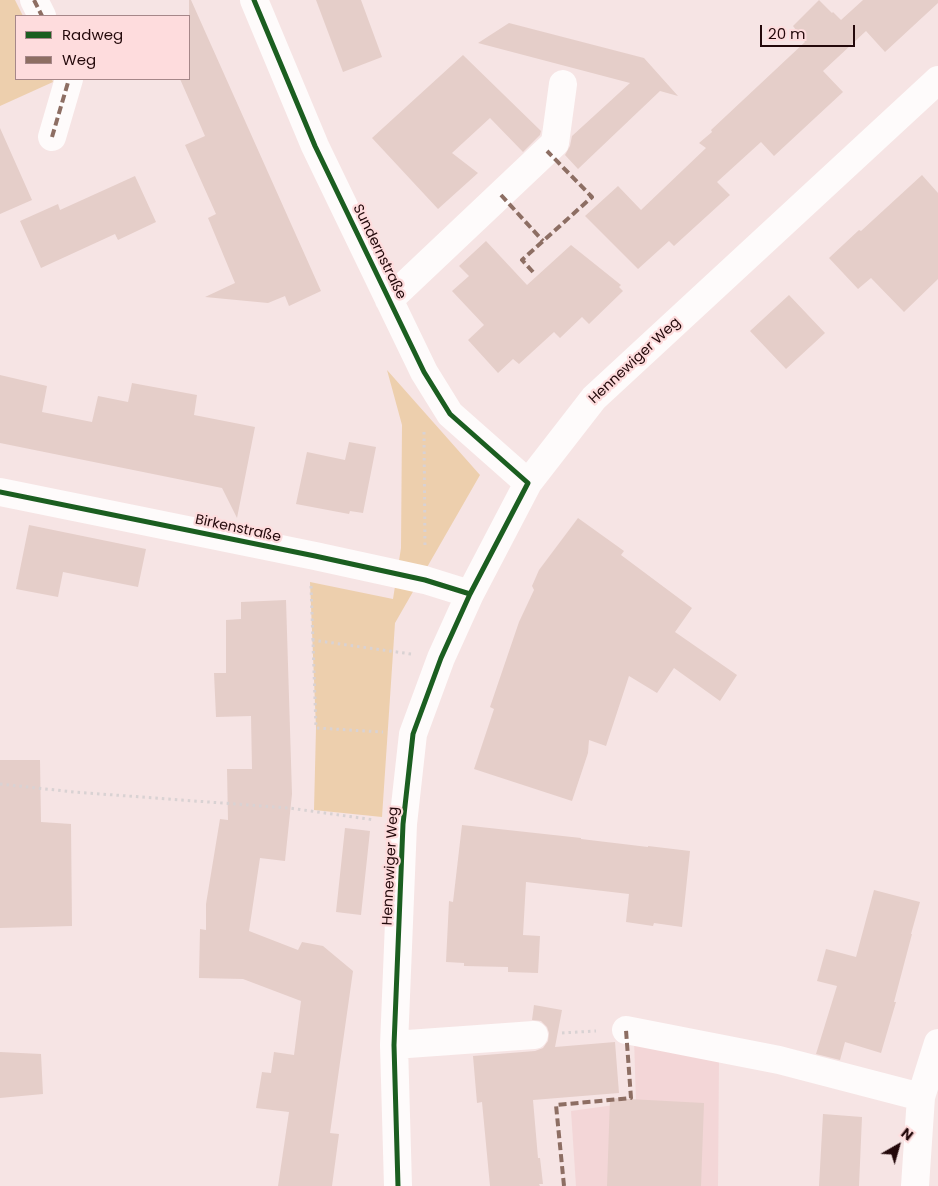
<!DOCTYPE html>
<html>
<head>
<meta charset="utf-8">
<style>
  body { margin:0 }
  #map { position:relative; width:938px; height:1186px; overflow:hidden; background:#f6e4e4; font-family:Poppins,sans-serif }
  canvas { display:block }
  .legend { position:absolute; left:15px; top:15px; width:175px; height:65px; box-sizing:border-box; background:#fedcdd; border:1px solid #a68789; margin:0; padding:6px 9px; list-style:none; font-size:15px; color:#23080a }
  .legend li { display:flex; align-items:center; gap:10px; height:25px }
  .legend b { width:25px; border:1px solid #a68789 }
  .north { position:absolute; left:873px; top:1121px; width:50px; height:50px; -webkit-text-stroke:4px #fedcdd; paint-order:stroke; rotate:38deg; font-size:14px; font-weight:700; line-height:20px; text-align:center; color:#23080a }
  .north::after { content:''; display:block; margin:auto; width:18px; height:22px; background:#23080a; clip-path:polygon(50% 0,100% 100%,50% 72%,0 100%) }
  .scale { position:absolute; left:760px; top:25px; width:95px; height:22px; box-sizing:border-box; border:2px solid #23080a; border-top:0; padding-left:6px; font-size:15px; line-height:18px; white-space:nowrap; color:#23080a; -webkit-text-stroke:4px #fedcdd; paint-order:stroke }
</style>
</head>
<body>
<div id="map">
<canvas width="938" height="1186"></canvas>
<ul class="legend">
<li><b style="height:6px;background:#1b5e20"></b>Radweg</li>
<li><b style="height:6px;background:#8d6e63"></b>Weg</li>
</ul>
<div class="north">N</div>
<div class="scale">20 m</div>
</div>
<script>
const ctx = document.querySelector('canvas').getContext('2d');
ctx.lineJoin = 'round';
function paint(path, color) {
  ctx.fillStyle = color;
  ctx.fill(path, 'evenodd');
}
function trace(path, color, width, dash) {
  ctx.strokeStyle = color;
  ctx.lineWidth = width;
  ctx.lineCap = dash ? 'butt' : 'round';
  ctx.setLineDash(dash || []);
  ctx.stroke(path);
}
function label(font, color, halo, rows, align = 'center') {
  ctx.font = font + ' Poppins,sans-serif';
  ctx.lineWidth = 4.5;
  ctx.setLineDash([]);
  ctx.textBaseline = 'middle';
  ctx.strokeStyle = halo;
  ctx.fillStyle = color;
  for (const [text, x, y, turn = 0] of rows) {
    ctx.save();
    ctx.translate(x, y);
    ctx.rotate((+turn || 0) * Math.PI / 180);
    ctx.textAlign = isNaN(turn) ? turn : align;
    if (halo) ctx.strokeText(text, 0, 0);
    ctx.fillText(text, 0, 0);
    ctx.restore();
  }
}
paint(new Path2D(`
  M634 1038 719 1060 718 1186H576L571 1111 636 1102Z`), '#f3d6d7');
paint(new Path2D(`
  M0 0H15L23 16H16V79H52L53 82 0 106Z
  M387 370 480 475 395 623 382 817 314 810 316 728 310 582 393 599 401 548 402 425Z`), '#edcfad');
paint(new Path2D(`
  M189 0H191L321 291 289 306 285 296 268 303 205 297 235 283 208 218 216 214 185 145 205 136 180 79H189Z
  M316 0H361L382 57 343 72Z
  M819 0 832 13 833 12 841 20 863 0H938V3L885 52 866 31 823 71 843 92 774 156 761 142 717 182 730 195 674 246 669 241 638 269 585 216 618 186 641 210 706 148 699 143 712 132 711 130 805 42 793 26Z
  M509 23 644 58 678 96 660 91 578 169 565 155 570 146 572 136 630 83 478 43Z
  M463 55 541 131 540 135 523 152 490 118 452 153 478 173 438 209 372 138Z
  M0 128 32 200 0 214Z
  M922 175 938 193V279L904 312 871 278 858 289 829 258 859 230 861 231Z
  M135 176 156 222 118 240 115 234 41 268 20 221 58 204 60 210Z
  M486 241 527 285 571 245 621 285 619 287 623 291 589 324 582 317 560 338 554 332 519 364 513 359 498 373 468 340 484 325 452 291 469 276 459 266Z
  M789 295 825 333 786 369 750 331Z
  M0 375 47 386 42 412 92 422 98 396 128 402 132 383 197 395 194 415 255 427 237 518 222 488 0 443Z
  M349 442 376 447 363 513 350 511 349 514 296 504 307 452 345 460Z
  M578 518 624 551 621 555 692 608 675 632 737 675 720 701 674 668 657 693 629 676 606 746 589 740 588 753 572 801 474 769 494 709 490 707 519 622 534 590 532 586 539 570Z
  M29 525 146 549 138 587 63 572 58 597 16 589Z
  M286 600 292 794 285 861 260 858 249 931 298 950 302 942 323 946 353 971 330 1133 339 1134 332 1186H278L289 1112 256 1108 262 1072 271 1073 274 1052 294 1055 301 1001 243 979 199 978 200 929 206 930V904L220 819 228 820 227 769H252L251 716 216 717 214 673H226V620L241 619V602Z
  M0 760H40L41 822 71 824 72 926 0 928Z
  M462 825 581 838V839L648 847V846L690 851 682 927 654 923 653 926 626 922 629 894 526 882 523 935 540 936 538 973 508 972V967L464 966V963L446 962 449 901 453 902Z
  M345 828 370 831 361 915 336 912Z
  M874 890 920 902 911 934H912L894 1002H896L881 1053 845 1042 840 1060 816 1054 837 986 817 981 826 949 856 957Z
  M534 1005 562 1010 555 1047 615 1042 619 1093 533 1100 538 1158H540L543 1184H539L540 1186H490L482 1102 477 1103 473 1056 535 1051 543 1048 548 1041 549 1033 547 1027 541 1021 532 1020Z
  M0 1052 41 1054 43 1094 0 1098Z
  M610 1098 704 1103 701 1186H607Z
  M823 1114 862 1117 859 1186H819Z`), '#e5cec9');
trace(new Path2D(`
  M424 432 425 548
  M311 586 316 728 383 732
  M312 640 411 654
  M0 784 74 792 289 808 375 820
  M562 1033 596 1031`), '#d9d2d3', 3, [2.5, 4]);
trace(new Path2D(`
  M34 0 42 16
  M254 0 315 146 424 372 450 414 528 483
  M52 137 69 79
  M389 300 555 143 563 84
  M0 492 315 556 425 580 470 594
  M626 1030 779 1060 921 1097
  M394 1045 534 1035
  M398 1186 394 1045 403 824 413 734 441 658 470 594 528 483 594 398 938 80
  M915 1186 921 1097 938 1043`), '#fefbfb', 28);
trace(new Path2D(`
  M34 0 42 16
  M52 137 69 79
  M501 195 543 241
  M533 272 522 260 592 197 547 151
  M564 1186 556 1105 631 1098 626 1030`), '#8d6e63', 4, [8, 4]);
trace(new Path2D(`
  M254 0 315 146 424 372 450 414 528 483 470 594 441 658 413 734 403 824 394 1045 398 1186
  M0 492 315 556 425 580 470 594`), '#1b5e20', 5);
label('14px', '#23080a', '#fedcdd', [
  ["Sundernstraße",379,252,64],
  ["Hennewiger Weg",635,361,-43],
  ["Birkenstraße",238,529,12],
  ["Hennewiger Weg",391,866,-87]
]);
</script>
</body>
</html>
